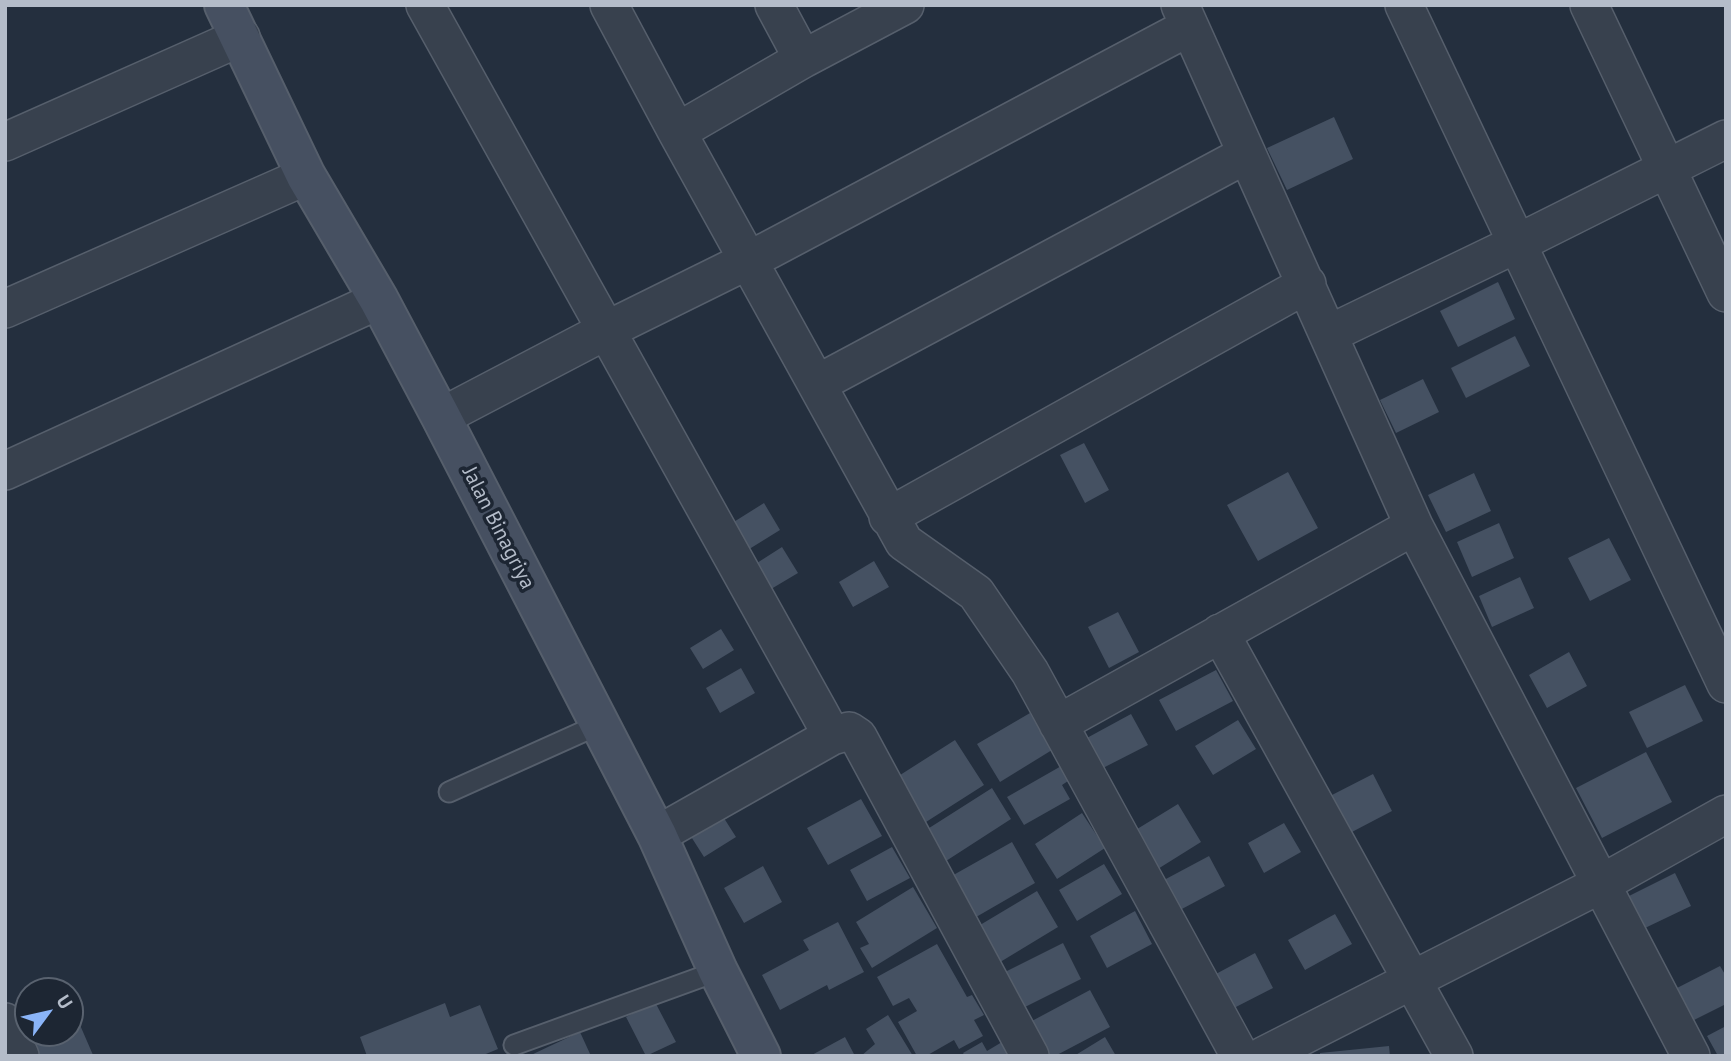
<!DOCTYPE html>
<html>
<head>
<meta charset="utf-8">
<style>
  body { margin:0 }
  #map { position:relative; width:1731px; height:1061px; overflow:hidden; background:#242f3e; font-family:"PT Sans",sans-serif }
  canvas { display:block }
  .frame { position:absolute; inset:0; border:7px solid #b4bcc9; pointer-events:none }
  .north { position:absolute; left:14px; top:977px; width:70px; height:70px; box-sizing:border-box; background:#1d2633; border:2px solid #59626f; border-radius:50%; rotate:57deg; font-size:19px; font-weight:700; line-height:28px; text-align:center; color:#b4bcc9 }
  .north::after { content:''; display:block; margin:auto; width:24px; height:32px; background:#8ab4f8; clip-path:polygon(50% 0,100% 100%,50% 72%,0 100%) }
</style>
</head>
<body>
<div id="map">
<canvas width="1731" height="1061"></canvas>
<div class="frame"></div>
<div class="north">U</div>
</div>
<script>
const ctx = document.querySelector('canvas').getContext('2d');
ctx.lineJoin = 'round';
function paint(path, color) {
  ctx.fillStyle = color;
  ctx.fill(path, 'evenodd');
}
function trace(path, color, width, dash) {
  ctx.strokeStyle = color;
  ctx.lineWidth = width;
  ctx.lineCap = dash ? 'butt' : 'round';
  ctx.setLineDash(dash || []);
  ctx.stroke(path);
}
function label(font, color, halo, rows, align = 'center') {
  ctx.font = font + ' "PT Sans",sans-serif';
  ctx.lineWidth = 7;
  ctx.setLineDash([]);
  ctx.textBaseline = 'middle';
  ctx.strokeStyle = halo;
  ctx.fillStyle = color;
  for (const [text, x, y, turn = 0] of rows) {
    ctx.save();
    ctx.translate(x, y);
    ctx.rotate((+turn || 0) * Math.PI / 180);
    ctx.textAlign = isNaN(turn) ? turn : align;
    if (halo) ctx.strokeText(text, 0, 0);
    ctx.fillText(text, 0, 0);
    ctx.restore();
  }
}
paint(new Path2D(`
  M1334 117 1353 159 1287 190 1267 148Z
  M1498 282 1515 319 1458 347 1440 311Z
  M1515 336 1530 366 1466 398 1451 368Z
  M1423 379 1439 412 1396 433 1380 400Z
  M1084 443 1109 490 1085 503 1060 455Z
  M1288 472 1318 528 1258 561 1227 505Z
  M1474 473 1491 511 1446 532 1428 495Z
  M764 503 780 530 738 556 721 530Z
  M1499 523 1514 558 1472 577 1457 542Z
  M1609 538 1631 580 1590 601 1568 558Z
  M782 547 798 573 761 595 746 570Z
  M874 561 889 587 853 607 839 582Z
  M1520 577 1534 608 1492 627 1479 596Z
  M1118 612 1139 652 1109 668 1088 627Z
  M721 629 734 650 703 669 690 648Z
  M1569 652 1587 686 1547 708 1529 675Z
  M741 668 755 693 720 713 706 688Z
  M1216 670 1233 701 1176 731 1159 700Z
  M1685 685 1703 721 1647 748 1629 712Z
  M1030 713 1052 750 1000 782 977 744Z
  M1131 714 1148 745 1101 769 1085 739Z
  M1238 720 1256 749 1213 775 1195 746Z
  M955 740 984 785 926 822 897 777Z
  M1646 752 1672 802 1602 838 1576 788Z
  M1063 765 1071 779 1062 785 1070 799 1024 825 1007 797Z
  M1373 774 1392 811 1350 833 1330 796Z
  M992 788 1011 819 946 861 926 830Z
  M861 799 882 836 828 865 807 828Z
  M1178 804 1201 842 1153 872 1129 834Z
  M1082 813 1105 848 1057 879 1035 844Z
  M722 815 736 837 704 857 690 835Z
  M1284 823 1301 852 1264 873 1248 843Z
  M1012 842 1035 883 964 924 941 882Z
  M892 847 910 878 867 901 850 870Z
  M1209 856 1225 886 1180 910 1164 880Z
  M1104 864 1122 894 1077 921 1059 890Z
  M763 866 782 902 744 923 724 888Z
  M1675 873 1691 906 1645 928 1629 896Z
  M913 887 937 928 872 968 860 948 869 944 856 922Z
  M1037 891 1058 927 992 967 970 931Z
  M1135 911 1152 944 1107 968 1090 936Z
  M1335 914 1352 944 1305 970 1288 940Z
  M838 922 864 972 829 990 827 985 780 1010 762 975 809 950 803 940Z
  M1063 943 1081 979 1021 1009 1003 973Z
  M937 944 967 997 972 995 984 1015 974 1020 983 1036 959 1049 954 1040 926 1056H917L898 1022 917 1011 909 998 893 1006 877 977Z
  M1255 953 1273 988 1232 1009 1214 975Z
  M1720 966 1726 976V1004L1694 1020 1677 988Z
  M1090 990 1110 1027 1055 1056H1033L1030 1022Z
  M655 1002 676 1042 646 1056 626 1017Z
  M445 1003 450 1017 480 1005 498 1049 481 1056H367L360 1037Z
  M888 1015 913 1056H861L875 1044 866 1029Z
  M80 1025 93 1055 37 1056 33 1045 61 1033H70V1029Z
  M1726 1026V1056H1718L1707 1036Z
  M580 1032 591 1056H529L550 1046Z
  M845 1037 855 1056H810Z
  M1105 1037 1116 1056H1074Z
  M982 1042 987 1051 1002 1042 1010 1056H965L963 1053Z
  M1389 1046 1390 1056H1320V1053Z`), '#455162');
const lane = new Path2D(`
  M449 792 598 725
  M514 1045 718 971`);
const street = new Path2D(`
  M425 5 819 712 832 736 849 731 858 737 1030 1056
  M609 5 677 132 803 59 905 5
  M774 5 803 59
  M1180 5 1414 526 1691 1056
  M1404 5 1726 684
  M1589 5 1726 293
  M677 132 904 542 976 593 1030 672 1240 1056
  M5 142 241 37
  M5 309 306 176
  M1329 334 1518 243 1726 139
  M817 384 1247 154
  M441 417 607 330 769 250 1189 27
  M5 471 379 300
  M888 517 1307 284
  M1220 633 1454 1056
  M1058 724 1414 526
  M657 835 832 736
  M5 1022 20 1056
  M1263 1056 1599 885 1726 814`);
const secondary = new Path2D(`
  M224 5 306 176 379 300 441 417 657 835 718 971 761 1056`);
trace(lane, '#565f6c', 23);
trace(street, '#565f6c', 40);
trace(secondary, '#565f6c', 42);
trace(lane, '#38414e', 19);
trace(street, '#38414e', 37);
trace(secondary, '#465061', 38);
label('21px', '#b4bcc9', '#1d2633', [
  ["Jalan Binagriya",498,528,63]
]);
</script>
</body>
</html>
